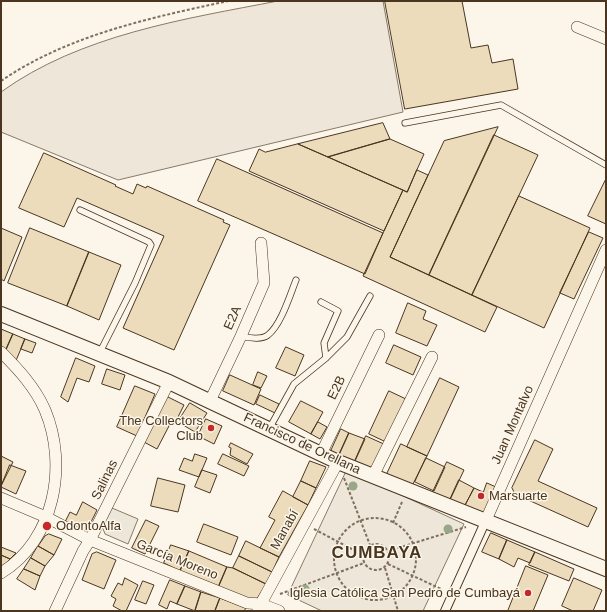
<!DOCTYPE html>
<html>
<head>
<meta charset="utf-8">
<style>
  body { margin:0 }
  #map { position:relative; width:607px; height:612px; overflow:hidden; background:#fbf6e9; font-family:Helvetica,sans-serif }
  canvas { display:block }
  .frame { position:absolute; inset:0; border:2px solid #4a3520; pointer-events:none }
</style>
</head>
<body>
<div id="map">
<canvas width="607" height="612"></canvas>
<div class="frame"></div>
</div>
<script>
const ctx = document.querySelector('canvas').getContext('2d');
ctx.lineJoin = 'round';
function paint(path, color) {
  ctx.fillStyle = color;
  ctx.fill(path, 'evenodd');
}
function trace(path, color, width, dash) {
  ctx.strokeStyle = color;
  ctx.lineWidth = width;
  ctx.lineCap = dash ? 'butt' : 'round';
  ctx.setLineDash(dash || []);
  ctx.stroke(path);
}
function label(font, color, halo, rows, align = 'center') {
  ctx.font = font + ' Helvetica,sans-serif';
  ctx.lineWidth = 3;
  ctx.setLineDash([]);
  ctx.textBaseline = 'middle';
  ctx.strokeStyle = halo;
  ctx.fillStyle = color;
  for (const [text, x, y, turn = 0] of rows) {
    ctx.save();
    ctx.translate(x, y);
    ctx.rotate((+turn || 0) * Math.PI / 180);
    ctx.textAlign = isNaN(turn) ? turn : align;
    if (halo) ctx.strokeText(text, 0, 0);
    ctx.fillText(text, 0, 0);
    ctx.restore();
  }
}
const green = new Path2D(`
  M278 1H383L403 112 118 180 1 132V92C80 35 184 19 278 1Z
  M347 470 464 524 423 611H322L288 595Z`);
paint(green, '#ede6d9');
trace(green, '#887966', 1);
const parking = new Path2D(`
  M112 508 138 519 128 544 105 534 102 526Z`);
paint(parking, '#ede7d9');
trace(parking, '#887966', 1);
const building = new Path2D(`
  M385 1H462L471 48 488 45 492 63 513 59 518 89 405 109Z
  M383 123 390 139 328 157 298 144Z
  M498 127 429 275 390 257 444 141Z
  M494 135 538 155 472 295 429 275Z
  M390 139 424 154 407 192 328 157Z
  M298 144 403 190 384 231 249 171 259 149 265 152Z
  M44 153 116 185 115 186 133 194 137 184 146 188 147 186 224 220 223 222 230 225 174 350 123 328 164 236 77 198 64 227 19 208Z
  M217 159 383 233 365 274 198 201Z
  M417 170 428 175 390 257 497 307 485 332 363 276 403 190 407 192Z
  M606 179V224L588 216Z
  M519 196 590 228 544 328 472 295Z
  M1 228 22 237 4 281 1 279Z
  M30 228 89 252 67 306 8 283Z
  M589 232 603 238 574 299 560 293Z
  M89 252 121 265 99 320 67 306Z
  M408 303 426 311 423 319 437 325 427 346 396 333Z
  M1 329 13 334 5 352 1 348Z
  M13 334 25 339 15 363 5 352Z
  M25 339 36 343 32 353 21 349Z
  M394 345 421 357 413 375 386 363Z
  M286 347 304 355 295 376 276 368Z
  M76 358 95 366 89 382 77 378 68 402 61 397Z
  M107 369 125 375 120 390 102 384Z
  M258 372 267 376 261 388 253 385Z
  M230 375 261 389 254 405 223 391Z
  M440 378 459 387 427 456 407 447Z
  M135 386 155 394 137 436 117 427Z
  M389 391 406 399 386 442 369 434Z
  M260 395 279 404 275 413 256 404Z
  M166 396 184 405 174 425 169 422 168 424 155 418Z
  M301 401 323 412 311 434 289 422Z
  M190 403 207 413 195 432 183 425 186 420 181 417Z
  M206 419 222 426 214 444 198 436Z
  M156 420 169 426 157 449 144 442Z
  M318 422 327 427 320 439 311 434Z
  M341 429 349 433 339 455 331 451Z
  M349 433 365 439 355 461 339 455Z
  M366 436 386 445 375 470 355 461Z
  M535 440 553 449 538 481 597 508 588 527 515 494 512 488Z
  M231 443 253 454 247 464 230 455 231 448 229 447Z
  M401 444 427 456 412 486 387 474Z
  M195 454 207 458 199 477 179 470 184 458 192 461Z
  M223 454 249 466 244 476 218 464Z
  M1 456 13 462 1 486Z
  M426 458 445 467 434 491 415 482Z
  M310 461 326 467 316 488 301 481Z
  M447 462 464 470 449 502 432 494Z
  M10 465 26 471 16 494 1 487Z
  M202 470 217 475 210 493 195 487Z
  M158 478 185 485 178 512 151 506Z
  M459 480 474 488 463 509 449 502Z
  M301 481 316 488 308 505 293 497Z
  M487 483 498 488 483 518 463 509 474 488 483 492Z
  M283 491 308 505 279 557 260 548 275 520 269 517Z
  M83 502 97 510 87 530 81 532 64 524 70 512 76 515Z
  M146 520 159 526 145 554 132 548Z
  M204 524 238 537 231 555 197 542Z
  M491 533 507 540 499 559 482 552Z
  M49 534 62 539 54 555 38 546 45 536Z
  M507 540 535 552 530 563 518 558 514 567 499 559Z
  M246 541 279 557 272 572 239 556Z
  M171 545 189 551 180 571 164 563Z
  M38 546 54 555 45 566 31 558Z
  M1 547 16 553 10 559 1 555Z
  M189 551 227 567 218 588 180 571Z
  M97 552 116 560 104 589 82 580 92 554Z
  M535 552 574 569 569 581 529 565Z
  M1 555 10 559 1 569Z
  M239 556 272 572 266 584 233 568Z
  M31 558 45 566 40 576 24 569Z
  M526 566 548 575 533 611H508Z
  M227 567 233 568 266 584 255 602 218 588Z
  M24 569 40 576 35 590 17 579Z
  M125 578 138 585 126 611H122L113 606 116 599 111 596 118 583 122 585Z
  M574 578 602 590 593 611H573L562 606Z
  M170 580 185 586 177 604 170 601 167 609 159 605Z
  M143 581 154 585 146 604 135 600Z
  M185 586 201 592 195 611 177 604Z
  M201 592 220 598 215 611H195Z
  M220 598 246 608 244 611H215Z`);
paint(building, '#ecdcbc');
trace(building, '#4a3520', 1);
const service = new Path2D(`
  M405 123 501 105 606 165
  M80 210 149 242 151 245 135 283 99 354
  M321 302 338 311 324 343 326 358
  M241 336C248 338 262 340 268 335 281 325 290 295 296 280
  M269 429 294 384 326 358 347 337 370 296`);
const pedestrian = new Path2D(`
  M445 611 486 520`);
const minor = new Path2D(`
  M577 27 606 39
  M1 352C18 369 35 387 45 410 68 465 55 540 1 573
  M210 401 241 336 264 283 261 243
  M321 454 379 335
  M373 476 432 357
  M1 498 46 517 90 540 247 603 261 604 279 611
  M486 520 606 250
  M258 609 338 462
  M55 611 83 551 90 540 169 382`);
const tertiary = new Path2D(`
  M1 314 169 382 338 462 606 569`);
trace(service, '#4a3520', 7);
trace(pedestrian, '#4a3520', 10);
trace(minor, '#4a3520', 12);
trace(tertiary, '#4a3520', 16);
trace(new Path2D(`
  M1 81C68 35 150 18 228 1
  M344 478 370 545
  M334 559a41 41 0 1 1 82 0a41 41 0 1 1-82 0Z
  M393 523 402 502
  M314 529 363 555
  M363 557a13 13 0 1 1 26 0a13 13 0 1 1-26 0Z
  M388 551 466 527
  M388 564 441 589
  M385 568 398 611
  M280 594 364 563`), '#7f6f5c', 2, [3, 2]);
trace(service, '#fbf6e9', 5.5);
trace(pedestrian, '#fbf6e9', 8);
trace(minor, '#fbf6e9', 11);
trace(tertiary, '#fbf6e9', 14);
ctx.fillStyle = '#96a887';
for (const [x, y] of [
  [353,486],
  [448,529],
  [305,589]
]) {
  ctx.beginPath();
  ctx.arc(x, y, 4.5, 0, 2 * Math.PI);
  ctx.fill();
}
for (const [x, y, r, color] of [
  [211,428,4,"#c62828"],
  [481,496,4,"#c62828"],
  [47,526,5,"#c62828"],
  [528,593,4,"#c62828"]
]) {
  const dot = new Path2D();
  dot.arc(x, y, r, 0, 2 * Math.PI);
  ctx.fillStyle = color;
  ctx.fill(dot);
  trace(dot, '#fbf6e9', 1.5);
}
label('13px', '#4a3520', '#fbf6e9', [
  ["E2A",233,318,-66],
  ["E2B",337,388,-64],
  ["Juan Montalvo",513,425,-66],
  ["Francisco de Orellana",302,444,25],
  ["Salinas",105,480,-64],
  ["Manabí",285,530,-61],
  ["García Moreno",177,560,22]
]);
label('13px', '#4a3520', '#fbf6e9', [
  ["The Collectors",203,421],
  ["Club",203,436],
  ["Marsuarte",489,496,"left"],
  ["OdontoAlfa",56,526,"left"],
  ["Iglesia Católica San Pedro de Cumbayá",520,593]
], 'right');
ctx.letterSpacing = '1px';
label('bold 17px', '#4a3520', '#fbf6e9', [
  ["CUMBAYA",377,553]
]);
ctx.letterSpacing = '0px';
</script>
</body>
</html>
